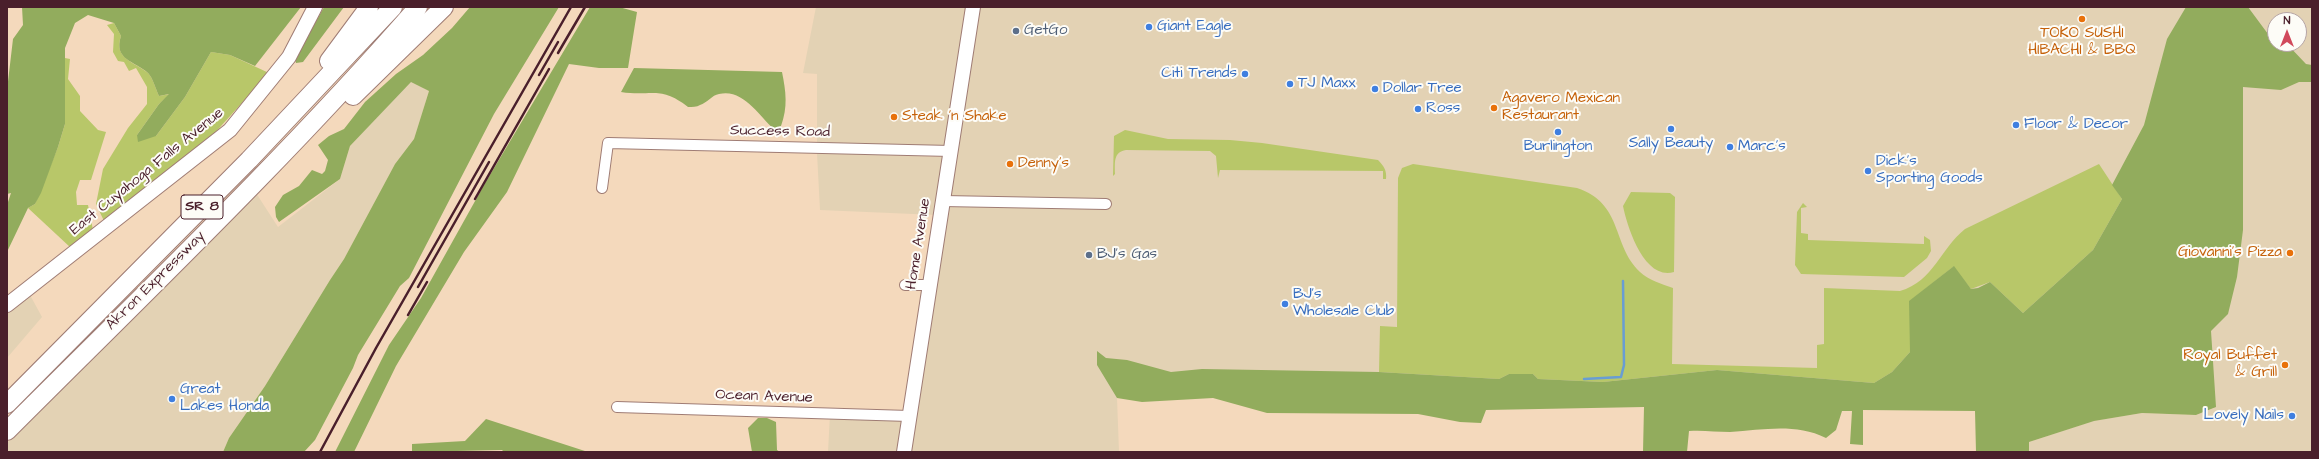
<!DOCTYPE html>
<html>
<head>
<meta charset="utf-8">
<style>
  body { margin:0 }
  #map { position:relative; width:2319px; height:459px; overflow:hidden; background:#f4d9bc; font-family:"Architects Daughter",sans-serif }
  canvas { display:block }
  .frame { position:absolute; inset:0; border:8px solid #4a1f2b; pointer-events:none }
  .north { position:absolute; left:2267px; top:12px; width:40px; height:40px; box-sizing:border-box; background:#fdfcf7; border:1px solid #b5a4a5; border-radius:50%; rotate:0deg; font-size:11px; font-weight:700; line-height:16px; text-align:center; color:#4a1f2b }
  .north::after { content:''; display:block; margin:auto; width:14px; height:18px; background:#d1495b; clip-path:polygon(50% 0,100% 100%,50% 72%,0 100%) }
</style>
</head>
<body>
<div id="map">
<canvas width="2319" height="459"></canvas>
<div class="frame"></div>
<div class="north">N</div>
</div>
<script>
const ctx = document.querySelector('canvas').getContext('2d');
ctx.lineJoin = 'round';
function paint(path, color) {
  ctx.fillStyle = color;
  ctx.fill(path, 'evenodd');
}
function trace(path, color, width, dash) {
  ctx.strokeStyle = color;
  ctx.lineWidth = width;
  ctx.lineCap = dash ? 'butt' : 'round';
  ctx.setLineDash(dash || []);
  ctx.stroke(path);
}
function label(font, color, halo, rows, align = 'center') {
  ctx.font = font + ' "Architects Daughter",sans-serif';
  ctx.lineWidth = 4;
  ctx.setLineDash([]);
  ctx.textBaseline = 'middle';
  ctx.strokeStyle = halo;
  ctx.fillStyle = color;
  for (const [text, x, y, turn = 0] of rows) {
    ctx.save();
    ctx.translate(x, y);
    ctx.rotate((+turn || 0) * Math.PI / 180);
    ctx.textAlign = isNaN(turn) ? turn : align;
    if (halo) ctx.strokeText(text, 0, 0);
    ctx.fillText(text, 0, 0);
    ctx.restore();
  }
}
paint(new Path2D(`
  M816 7H2312V452H2029V442L2093 421 2142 413 2196 415 2214 408 1213 398H1117L1119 452H828L830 414 909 416 951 151 817 148V74L803 73ZM2275 20H2299V44H2275Z
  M411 81 429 91 414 139 395 164 344 259 330 280 265 386 229 438 223 452H7V443L136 308 256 193 278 227 340 179 350 146Z
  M817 153 947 157 937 215 820 210Z
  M30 295 42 317 7 358V311Z`), '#e3d2b4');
paint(new Path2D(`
  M114 23 121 36C113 59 135 62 148 73 153 78 156 90 159 96L170 94 159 104 137 135 156 136 185 97 211 52 230 55 269 73 212 136 104 221 96 204 103 169 128 128 147 104V87L136 68 129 71 124 62 118 61 113 52 114 34 107 25Z
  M65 58 70 59 68 79 80 96V111L98 130 106 132 91 180H80L76 192 77 205H88L93 230 71 248 28 208 35 204 58 147 65 124Z
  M1125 130 1168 139 1230 140 1262 143 1378 160C1384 166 1387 171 1386 179H1383V171L1220 170 1218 178 1216 156 1210 151 1126 150C1113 152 1115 163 1115 174L1113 176 1114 136Z
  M1413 164 1577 188C1624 204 1611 244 1640 272 1648 280 1662 284 1673 288L1672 364 1817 368V345L1824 344V288L1900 291C1934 281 1940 249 1965 229L2099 164 2122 199 2093 250 2023 313 1990 282 1971 289 1953 267 1910 301V352L1892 372 1874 383 1717 370 1603 382 1538 379 1533 374H1509L1499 379 1379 372 1380 326 1397 327 1398 178 1402 168Z
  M1631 192 1670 193 1675 197 1674 272C1644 281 1627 226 1623 206Z
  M1803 203 1807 207 1801 208V233L1808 234V240L1924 244V236L1930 240 1931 251 1927 258 1904 277 1801 274 1795 265 1797 212Z`), '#b8c769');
paint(new Path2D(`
  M22 7H301L255 66 230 55 211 52 185 97 156 136 138 142 137 135 159 104 169 94 159 96C156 90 153 78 148 73 135 61 113 60 121 36L114 23 88 15 75 23 65 48V124L58 147 41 193 35 204 28 208 7 252V205L11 193 7 194V90L13 39 23 25Z
  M324 7H344L303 62 296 63 295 59Z
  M470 7H559L494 114 409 278 400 286 358 355 353 368 315 440 304 452H223L229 438 265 386 330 280 344 259 395 164 414 139 429 91 411 82 350 146 340 179 279 222 276 217 275 207 283 195 299 186 312 170 322 174 325 171 328 160 318 145 329 136 344 129 365 102 396 74 423 55 452 28Z
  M590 7H619L637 12 628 68H599L569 64 507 192 464 252 396 366 354 452H335L389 345 421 298 484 185Z
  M2186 7H2248L2268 34 2275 31V44H2287L2306 64 2312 65V82H2299L2281 90 2243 87V230L2237 277 2228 314 2211 331 2216 407 2196 415 2142 413 2094 421 2029 442V452H1976L1975 411 1863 410V445L1850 444 1852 411H1842L1836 430 1826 438C1795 423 1763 430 1730 432 1716 432 1703 430 1689 431L1687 452H1643L1644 407 1486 410 1481 423 1460 422 1418 414 1267 413 1213 398 1142 402 1117 398 1097 365V351L1106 358 1127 360 1171 372 1202 369 1379 372 1499 379 1509 374H1533L1538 379 1603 382 1717 370 1874 383 1892 372 1910 352 1909 301 1954 266 1971 289 1978 288 1990 282 2023 313 2093 250 2122 199 2112 185 2144 125 2167 39Z
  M634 68 782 72C786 92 788 107 781 126L774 129C759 116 743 88 719 94 712 95 707 103 700 105 697 107 692 107 688 107 660 85 651 97 621 92Z
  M758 418H767L776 422 777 450 780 452H752L748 428Z
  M486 419 588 452H504L502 450 412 452V444L465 441Z`), '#92ac5d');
trace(new Path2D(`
  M1584 379 1621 377 1624 365 1623 281`), '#689dd4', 2.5);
const street = new Path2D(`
  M602 188 608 143 951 151
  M943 201 1106 204
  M905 285H930
  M617 407 909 416`);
const secondary = new Path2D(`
  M7 305 230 130 289 57 315 7
  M904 452 973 7`);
const highway = new Path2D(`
  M329 61 369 7
  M353 96 444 7
  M7 404 249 160 393 7
  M7 431C146 292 289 155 418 7`);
trace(street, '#9f7c74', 12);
trace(secondary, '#9f7c74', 16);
trace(highway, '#9f7c74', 20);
trace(street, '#fff', 10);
trace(secondary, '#fff', 14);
trace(highway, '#fff', 18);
trace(new Path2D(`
  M558 53 585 7
  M539 75 558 42
  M475 199 549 69
  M418 287 489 162
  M408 315 427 282
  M320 452 376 348 571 7`), '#4a1f2b', 2.5);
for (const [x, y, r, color] of [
  [2082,19,4,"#e8710a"],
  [1149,27,4,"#3f7fe0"],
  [1016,31,4,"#5c6f8a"],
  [1245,74,4,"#3f7fe0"],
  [1290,84,4,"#3f7fe0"],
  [1375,89,4,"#3f7fe0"],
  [1494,108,4,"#e8710a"],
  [1418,109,4,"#3f7fe0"],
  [894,117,4,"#e8710a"],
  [2016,125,4,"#3f7fe0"],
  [1671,129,4,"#3f7fe0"],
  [1558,132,4,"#3f7fe0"],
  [1730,147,4,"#3f7fe0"],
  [1010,164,4,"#e8710a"],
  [1868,171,4,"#3f7fe0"],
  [2290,253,4,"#e8710a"],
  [1089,255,4,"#5c6f8a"],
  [1285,304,4,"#3f7fe0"],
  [2285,365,4,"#e8710a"],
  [172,399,4,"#3f7fe0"],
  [2292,416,4,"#3f7fe0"]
]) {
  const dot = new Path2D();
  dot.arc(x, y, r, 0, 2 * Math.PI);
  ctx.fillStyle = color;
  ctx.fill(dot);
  trace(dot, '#fdfcf7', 1.5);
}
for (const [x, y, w] of [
  [202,207,42]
]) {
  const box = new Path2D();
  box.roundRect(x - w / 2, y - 12, w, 24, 3);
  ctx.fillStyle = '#fdfcf7';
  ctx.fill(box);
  trace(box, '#4a1f2b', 1);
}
label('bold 14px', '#4a1f2b', null, [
  ["SR 8",202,207]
]);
label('15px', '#366cbe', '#fdfcf7', [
  ["Giant Eagle",1157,27],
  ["Citi Trends",1237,74,"right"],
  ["TJ Maxx",1298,84],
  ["Dollar Tree",1383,89],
  ["Ross",1426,109],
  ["Floor & Decor",2024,125],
  ["Sally Beauty",1671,144,"center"],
  ["Burlington",1558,147,"center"],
  ["Marc's",1738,147],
  ["Dick's",1876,162],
  ["Sporting Goods",1876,179],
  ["BJ's",1293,295],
  ["Wholesale Club",1293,312],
  ["Great",180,390],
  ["Lakes Honda",180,407],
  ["Lovely Nails",2284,416,"right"]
], 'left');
label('15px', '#4e5e75', '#fdfcf7', [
  ["GetGo",1024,31],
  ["BJ’s Gas",1097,255]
], 'left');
label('15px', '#c56008', '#fdfcf7', [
  ["TOKO SUSHI",2082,34,"center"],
  ["HIBACHI & BBQ",2082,51,"center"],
  ["Agavero Mexican",1502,99],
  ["Restaurant",1502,116],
  ["Steak 'n Shake",902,117],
  ["Denny's",1018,164],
  ["Giovanni's Pizza",2282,253,"right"],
  ["Royal Buffet",2277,356,"right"],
  ["& Grill",2277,373,"right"]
], 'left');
label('15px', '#4a1f2b', '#fdfcf7', [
  ["Success Road",780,132,1],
  ["East Cuyahoga Falls Avenue",147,172,-39],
  ["Home Avenue",919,244,-81],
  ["Akron Expressway",156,281,-45],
  ["Ocean Avenue",764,397,2]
]);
</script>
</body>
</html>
